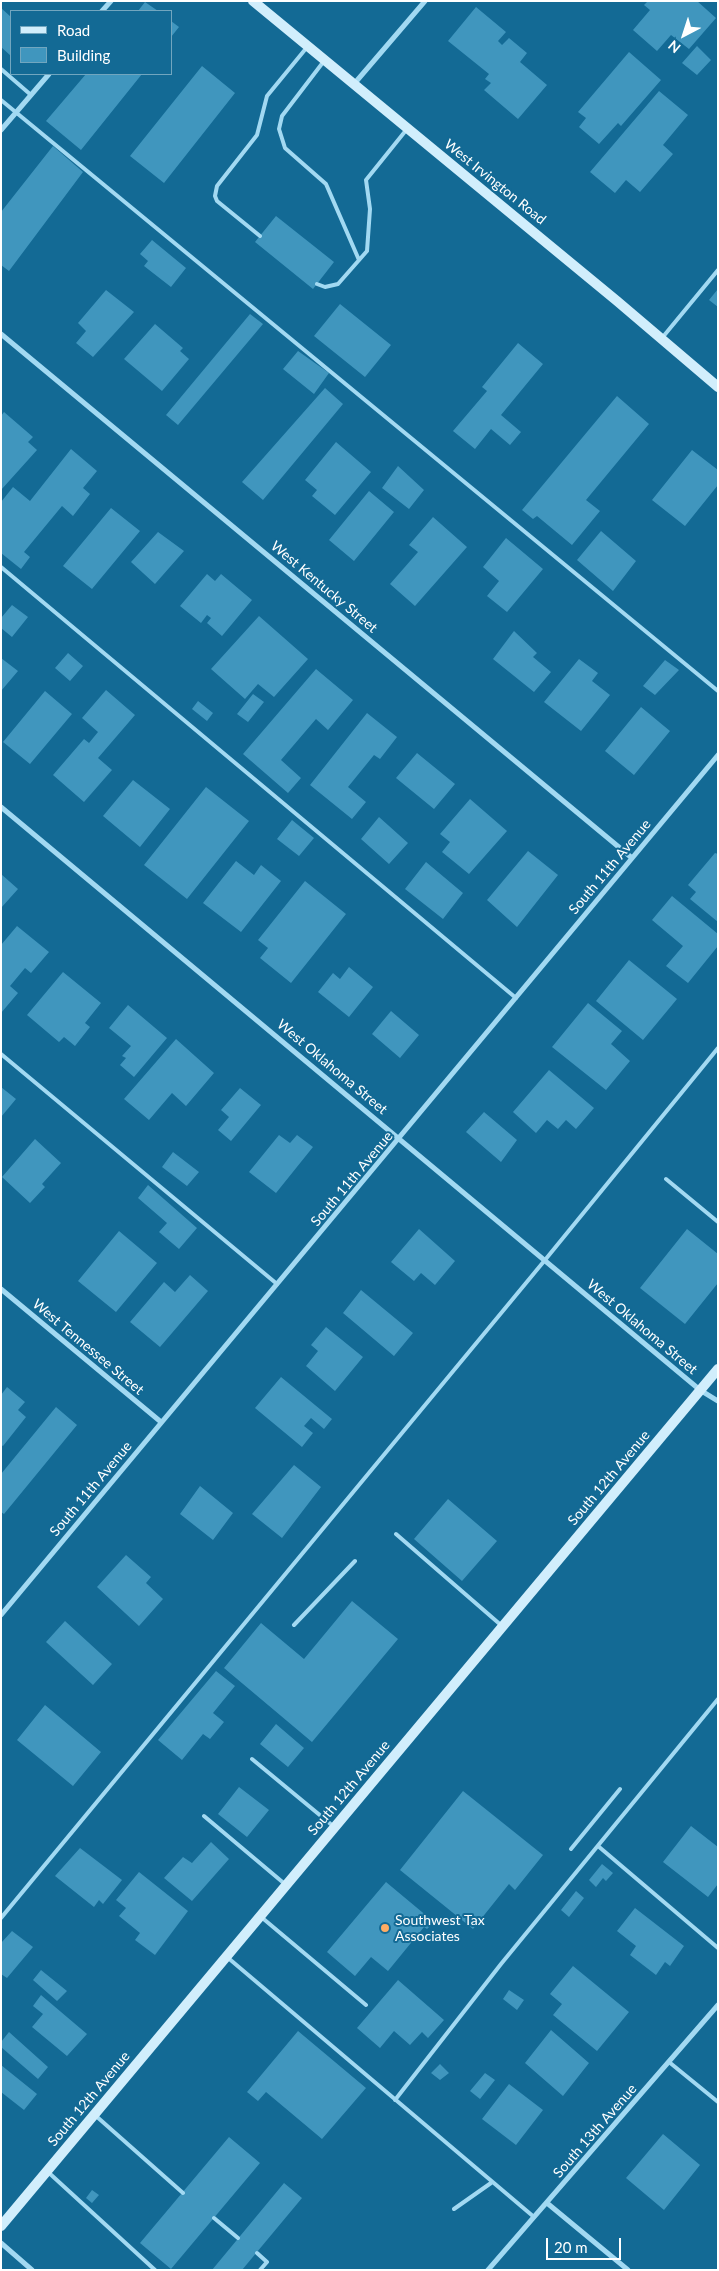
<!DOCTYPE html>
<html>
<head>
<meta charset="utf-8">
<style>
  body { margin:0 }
  #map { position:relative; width:719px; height:2271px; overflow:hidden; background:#136a95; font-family:Lato,sans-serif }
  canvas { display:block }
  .frame { position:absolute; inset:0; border:2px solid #fff; pointer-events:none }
  .legend { position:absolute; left:10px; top:10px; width:162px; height:65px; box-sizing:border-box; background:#136a95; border:1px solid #71a6bf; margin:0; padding:6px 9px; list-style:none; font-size:15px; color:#fff }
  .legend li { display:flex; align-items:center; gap:10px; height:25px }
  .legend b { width:25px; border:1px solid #71a6bf }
  .north { position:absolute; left:659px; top:10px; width:50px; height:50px; -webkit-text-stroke:4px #136a95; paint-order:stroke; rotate:220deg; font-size:14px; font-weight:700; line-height:20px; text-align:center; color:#fff }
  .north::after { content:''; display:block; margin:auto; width:18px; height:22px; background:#fff; clip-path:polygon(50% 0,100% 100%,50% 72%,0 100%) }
  .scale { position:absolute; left:546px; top:2238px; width:75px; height:22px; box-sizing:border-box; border:2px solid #fff; border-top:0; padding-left:6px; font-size:15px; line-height:18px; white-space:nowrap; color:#fff; -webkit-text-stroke:4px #136a95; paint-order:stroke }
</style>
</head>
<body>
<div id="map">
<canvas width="719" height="2271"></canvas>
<div class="frame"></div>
<ul class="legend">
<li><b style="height:6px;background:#d1eefc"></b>Road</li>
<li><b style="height:14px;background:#4096be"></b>Building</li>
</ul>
<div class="north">N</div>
<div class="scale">20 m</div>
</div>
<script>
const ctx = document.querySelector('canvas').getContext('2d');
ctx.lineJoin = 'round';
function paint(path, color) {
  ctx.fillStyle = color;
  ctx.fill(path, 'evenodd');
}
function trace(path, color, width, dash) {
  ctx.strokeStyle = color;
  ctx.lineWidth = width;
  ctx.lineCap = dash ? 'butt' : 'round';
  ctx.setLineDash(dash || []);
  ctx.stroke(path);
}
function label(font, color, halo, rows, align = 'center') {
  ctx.font = font + ' Lato,sans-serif';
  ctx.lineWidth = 4;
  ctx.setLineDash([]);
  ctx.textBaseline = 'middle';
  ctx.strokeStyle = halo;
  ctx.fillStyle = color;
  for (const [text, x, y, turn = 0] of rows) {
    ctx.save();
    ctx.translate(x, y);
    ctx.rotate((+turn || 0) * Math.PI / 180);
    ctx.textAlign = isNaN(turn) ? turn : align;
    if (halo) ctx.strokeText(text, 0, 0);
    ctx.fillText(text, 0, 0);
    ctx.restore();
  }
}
paint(new Path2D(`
  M648 1H697L716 18 689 49 671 35 657 51 633 30 650 10 644 5Z
  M145 2 158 11H138Z
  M476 7 506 32 498 41 502 45 509 38 527 53 520 62 547 85 518 119 484 90 491 83 485 79 489 74 448 41Z
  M1 8 11 17V56L1 47Z
  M171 21 179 27 171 37Z
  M697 46 711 60 697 75 682 63Z
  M629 52 661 80 621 126 618 123 599 144 579 127 586 118 578 112Z
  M202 66 235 93 164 183 130 156Z
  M86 74H142L81 150 46 121Z
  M659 91 688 115 663 145 673 154 640 192 626 180 615 193 590 172Z
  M53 146 83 172 9 271 1 265V212Z
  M276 216 334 262 313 289 255 242Z
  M152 240 186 268 171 287 144 266 148 261 140 254Z
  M718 289V307L709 300Z
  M106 290 134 312 93 357 76 343 86 331 78 323Z
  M340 304 391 345 365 377 314 336Z
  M250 314 263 324 178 425 166 415Z
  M155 324 183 348 180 351 189 359 162 391 124 359Z
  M518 343 543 364 501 415 521 432 510 445 491 429 475 449 453 431 487 391 482 387Z
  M298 351 329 373 314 394 283 369Z
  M325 388 343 404 263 500 242 482Z
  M617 396 649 424 586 500 600 511 572 545 537 516 533 519 522 510Z
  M4 412 33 437 28 442 37 450 1 490V416Z
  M336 442 371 472 335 515 312 496 317 490 305 480Z
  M71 449 97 471 83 488 90 494 73 516 62 506 24 552 30 557 21 569 1 553V502L13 487 30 501Z
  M692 450 718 470V485L685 526 652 500Z
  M398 466 424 490 409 509 382 488Z
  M369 491 394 512 354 561 329 540Z
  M111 508 140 531 92 589 63 566Z
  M433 517 467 547 415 606 390 584 418 552 409 545Z
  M601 531 636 561 613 591 577 560Z
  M158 532 184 551 155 584 131 562Z
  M506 538 543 569 507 612 487 596 499 581 483 567Z
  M207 574 215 581 221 574 252 600 222 636 207 623 211 618 207 615 201 623 180 606Z
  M12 605 28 617 12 637 1 628V618Z
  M259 616 308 659 274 697 258 684 245 699 211 669Z
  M514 631 537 653 533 657 551 672 534 692 493 659Z
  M68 653 83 666 70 681 55 668Z
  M1 658 18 671 1 691Z
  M579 659 598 673 592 681 610 695 581 731 544 702Z
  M665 660 679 670 655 695 643 686Z
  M316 669 353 700 328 730 316 719 281 760 301 778 288 793 243 754Z
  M106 690 135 715 98 758 112 770 84 802 53 775 84 739 89 743 98 732 82 718Z
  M45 691 72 714 30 764 3 742Z
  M253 694 264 702 248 722 237 714Z
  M198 701 213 713 207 721 192 709Z
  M641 707 670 731 634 775 605 751Z
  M367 713 397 737 380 759 374 755 348 787 366 802 352 819 310 785Z
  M417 753 455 784 434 809 396 778Z
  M133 780 170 809 140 847 103 816Z
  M206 787 249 821 187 899 144 865Z
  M470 799 507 831 469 874 442 852 450 842 440 834Z
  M379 817 408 843 389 864 361 839Z
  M292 820 314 838 299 856 277 839Z
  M528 851 558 875 517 927 487 900Z
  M715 853 718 854V922L690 899 696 892 688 885Z
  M236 861 254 875 261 865 281 881 241 932 203 903Z
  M426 862 463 893 443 919 405 889Z
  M1 874 18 889 1 908Z
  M305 881 346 914 291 983 260 958 268 948 258 940Z
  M672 896 718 934V946L688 983 666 966 683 946 652 920Z
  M17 926 49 952 31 973 25 968 10 986 18 993 1 1013V945Z
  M629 960 677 999 643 1040 596 1001Z
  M349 967 373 987 349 1017 318 992 333 973 340 979Z
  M63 972 101 1003 85 1023 90 1027 75 1046 64 1037 59 1042 27 1015Z
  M588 1003 622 1031 611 1044 630 1061 606 1090 552 1047Z
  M128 1005 167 1038 134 1077 120 1065 126 1058 122 1056 131 1046 109 1028Z
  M391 1011 419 1035 400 1058 372 1034Z
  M176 1039 214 1073 186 1106 172 1093 149 1120 124 1099Z
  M549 1070 594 1108 576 1129 566 1120 558 1129 547 1120 536 1133 513 1112Z
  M1 1087 16 1099 1 1117Z
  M240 1088 261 1105 231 1141 218 1130 229 1117 221 1110Z
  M484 1112 517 1140 501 1162 466 1132Z
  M279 1135 290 1143 297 1135 313 1147 276 1193 249 1172Z
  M35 1139 61 1163 42 1184 45 1187 30 1203 2 1177Z
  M173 1152 199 1172 187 1186 162 1167Z
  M148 1185 197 1228 179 1249 159 1232 167 1223 138 1198Z
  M419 1229 455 1261 435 1285 421 1273 414 1281 391 1262Z
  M687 1229 718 1254V1283L685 1324 640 1288Z
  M119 1231 157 1263 116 1312 78 1281Z
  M190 1275 208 1291 160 1347 130 1322 164 1282 175 1292Z
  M361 1290 413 1333 394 1356 343 1313Z
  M326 1327 363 1357 335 1391 306 1366 318 1351 311 1345Z
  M281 1377 332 1419 324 1429 311 1418 304 1426 313 1433 302 1447 255 1408Z
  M7 1387 25 1402 18 1410 26 1417 3 1446 1 1445V1395Z
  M56 1407 77 1425 4 1514 1 1512V1474Z
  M294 1465 321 1487 282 1538 252 1514Z
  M200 1486 233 1513 213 1540 180 1514Z
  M448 1499 497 1541 462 1581 414 1539Z
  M126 1555 151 1577 146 1583 163 1599 139 1626 97 1587Z
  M352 1601 398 1639 312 1742 224 1668 261 1623 304 1659Z
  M65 1621 112 1664 93 1685 46 1642Z
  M216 1671 235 1686 213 1713 224 1722 210 1739 203 1734 182 1760 158 1740Z
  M45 1705 101 1752 73 1786 17 1740Z
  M276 1724 304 1748 288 1767 260 1744Z
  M239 1787 269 1810 247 1837 218 1814Z
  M463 1791 543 1855 515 1890 509 1884 473 1929 400 1870Z
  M691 1826 718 1847V1884L708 1897 663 1862Z
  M211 1842 229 1859 192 1901 164 1878 183 1857 192 1863Z
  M80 1848 122 1880 103 1904 99 1900 94 1907 55 1876Z
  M602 1864 613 1873 606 1881 603 1878 596 1887 589 1880Z
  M139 1872 188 1911 155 1955 135 1940 140 1933 119 1916 126 1908 116 1900Z
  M386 1882 434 1922 427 1929 424 1927 388 1971 371 1957 355 1976 327 1952Z
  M576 1891 584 1898 569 1917 561 1910Z
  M635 1908 684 1946 670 1966 665 1962 656 1975 630 1955 636 1946 617 1931Z
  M12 1931 33 1947 7 1978 1 1974V1943Z
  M573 1966 629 2012 597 2051 553 2015 562 2004 550 1994Z
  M41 1970 67 1991 57 2001 33 1980Z
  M398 1980 444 2020 428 2038 422 2032 410 2045 394 2031 380 2048 357 2028Z
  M509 1990 524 2000 517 2010 503 1999Z
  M41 1995 87 2034 67 2056 32 2027 43 2014 33 2006Z
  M551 2030 589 2063 563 2096 525 2063Z
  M298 2031 366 2088 322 2139 266 2092 258 2101 247 2092Z
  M9 2032 48 2067 38 2079 1 2047V2042Z
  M440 2064 449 2073 440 2080 431 2073Z
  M1 2065 37 2094 24 2110 1 2092Z
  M485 2073 495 2080 480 2099 470 2091Z
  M509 2084 543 2110 516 2145 482 2119Z
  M663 2134 700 2165 664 2210 626 2178Z
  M229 2137 260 2163 171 2269 140 2243Z
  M284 2183 302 2198 242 2270H212Z
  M92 2190 99 2195 92 2203 86 2198Z`), '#4096be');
trace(new Path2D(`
  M324 61 282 116 279 129 285 148 326 184 359 260
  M1 69 31 95
  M1 100 718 691
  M260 236 217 201 215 196 217 186 257 135 267 96 308 46
  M317 284 325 287 338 284 367 251 370 209 366 180 407 129
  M662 338 718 270
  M1 567 516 998
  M1 1054 277 1284
  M666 1179 718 1222
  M396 1534 502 1626
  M294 1625 355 1561
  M252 1759 333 1826
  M204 1816 286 1885
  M598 1846 718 1948
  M571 1849 620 1789
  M260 1916 366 2005
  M1 1918 545 1260 718 1048
  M227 1957 534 2217
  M669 2062 718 2102
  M395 2100 501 1964 718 1699
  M96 2116 183 2193
  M48 2172 155 2270
  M454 2209 491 2183
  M214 2218 238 2238
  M257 2253 267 2262 260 2270`), '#a2d9f2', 4);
trace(new Path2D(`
  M102 11 111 1
  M354 84 425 1
  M1 130 49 74
  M1 334 632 858
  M1 807 700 1390 718 1401
  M1 1289 161 1422
  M1 1615 718 755
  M547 2203 628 2270
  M1 2243 32 2270
  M488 2270 718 2005`), '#a2d9f2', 5);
trace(new Path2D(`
  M253 1 617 301 718 387
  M1 2226 718 1369`), '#d1eefc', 10);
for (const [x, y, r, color] of [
  [385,1928,5,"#ffad64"]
]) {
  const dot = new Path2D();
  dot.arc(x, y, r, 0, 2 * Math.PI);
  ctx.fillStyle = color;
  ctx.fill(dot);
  trace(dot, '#136a95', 2);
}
label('14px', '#fff', '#136a95', [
  ["West Irvington Road",495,182,39],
  ["West Kentucky Street",324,587,40],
  ["South 11th Avenue",610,867,-50],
  ["West Oklahoma Street",332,1067,40],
  ["South 11th Avenue",352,1179,-50],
  ["West Oklahoma Street",642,1327,40],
  ["West Tennessee Street",88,1347,40],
  ["South 12th Avenue",609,1478,-50],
  ["South 11th Avenue",91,1489,-50],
  ["South 12th Avenue",349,1788,-50],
  ["South 12th Avenue",89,2099,-50],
  ["South 13th Avenue",595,2131,-49]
]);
label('14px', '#fff', '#136a95', [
  ["Southwest Tax",395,1920],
  ["Associates",395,1936]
], 'left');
</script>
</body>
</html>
